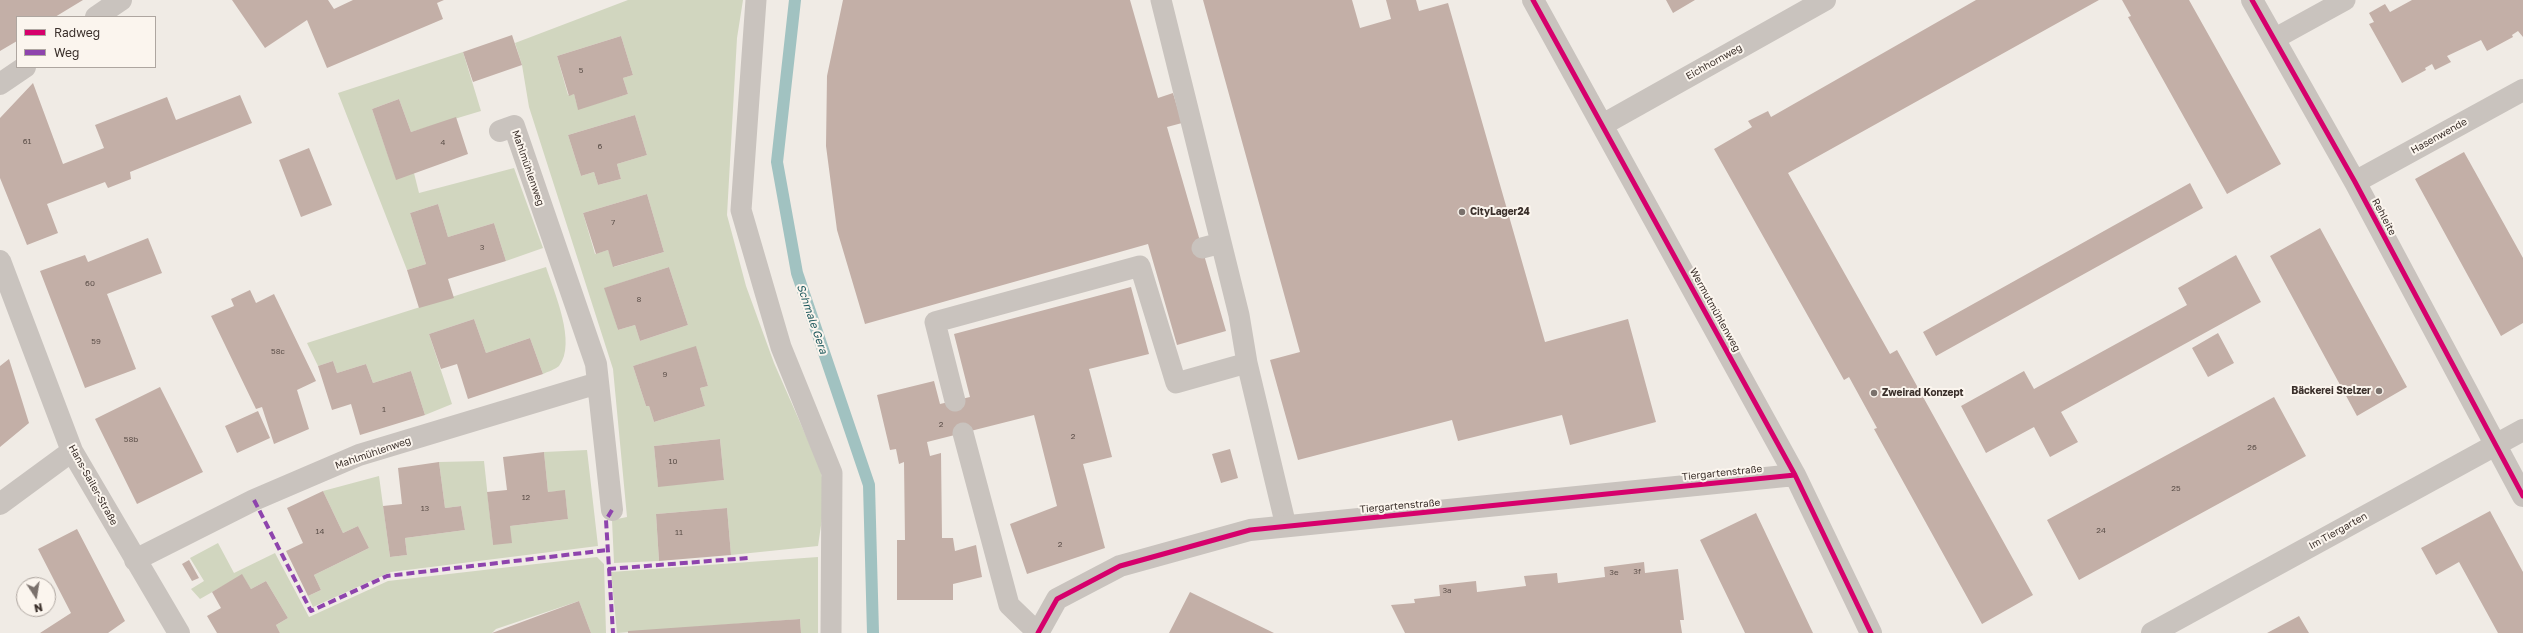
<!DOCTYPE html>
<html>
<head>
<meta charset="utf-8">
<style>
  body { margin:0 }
  #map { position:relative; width:2523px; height:633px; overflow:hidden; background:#f0ebe5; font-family:"Golos Text",sans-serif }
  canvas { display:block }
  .legend { position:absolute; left:16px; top:16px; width:140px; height:52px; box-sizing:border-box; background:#fbf5ee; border:1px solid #aea6a0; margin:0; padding:5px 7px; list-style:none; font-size:12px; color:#3b302b }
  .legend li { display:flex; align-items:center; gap:8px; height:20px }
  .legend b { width:20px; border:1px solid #aea6a0 }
  .north { position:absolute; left:16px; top:577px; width:40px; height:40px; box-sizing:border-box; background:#fbf5ee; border:1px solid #aea6a0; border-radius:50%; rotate:168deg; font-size:11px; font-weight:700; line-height:16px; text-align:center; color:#3b302b }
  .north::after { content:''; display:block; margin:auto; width:14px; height:18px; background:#7a716c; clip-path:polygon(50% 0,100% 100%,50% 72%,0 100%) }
</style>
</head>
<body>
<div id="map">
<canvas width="2523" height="633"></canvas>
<ul class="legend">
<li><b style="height:5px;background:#d6006c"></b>Radweg</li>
<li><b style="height:5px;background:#8e44ad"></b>Weg</li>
</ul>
<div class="north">N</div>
</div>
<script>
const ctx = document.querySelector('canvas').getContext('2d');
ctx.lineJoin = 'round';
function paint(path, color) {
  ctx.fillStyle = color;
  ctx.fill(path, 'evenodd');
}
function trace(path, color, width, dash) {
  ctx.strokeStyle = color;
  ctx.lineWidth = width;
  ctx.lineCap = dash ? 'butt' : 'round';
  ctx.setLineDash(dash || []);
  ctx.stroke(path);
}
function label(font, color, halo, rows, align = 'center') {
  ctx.font = font + ' "Golos Text",sans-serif';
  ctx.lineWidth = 4;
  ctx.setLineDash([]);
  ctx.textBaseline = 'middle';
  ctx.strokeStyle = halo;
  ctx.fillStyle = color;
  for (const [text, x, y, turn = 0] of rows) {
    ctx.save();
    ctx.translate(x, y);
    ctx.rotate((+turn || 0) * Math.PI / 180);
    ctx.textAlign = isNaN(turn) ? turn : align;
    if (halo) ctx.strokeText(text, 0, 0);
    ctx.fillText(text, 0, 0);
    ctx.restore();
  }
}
paint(new Path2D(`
  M628 0H743L737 38 727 215 746 286 774 363 821 470 825 498 818 546 731 555 727 508 656 514 659 561 614 563 612 520 627 517 613 369 529 107 522 65 515 43ZM621 36 633 75 623 78 628 94 578 109 574 94 568 95 557 56ZM635 115 647 155 617 164 621 179 598 185 594 172 581 176 568 135ZM647 194 664 252 614 267 608 250 595 254 583 213ZM669 267 688 325 640 341 635 325 618 330 605 288ZM696 347 708 386 700 388 705 406 654 422 649 406H646L633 366ZM720 439 724 480 658 486 654 446Z
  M463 52 481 111 411 132 399 99 372 109 396 179 414 173 419 193 514 168 543 248 506 261 494 223 448 237 438 204 410 213 426 264 407 270 338 93Z
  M546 267C554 292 577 343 559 366 556 369 547 372 543 374L530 338 486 353 474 319 429 334 452 404 425 415 411 371 373 383 366 364 337 373 333 361 318 366 307 343Z
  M587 450 598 546 391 572 313 607 308 596 321 590 314 575 369 548 358 526 343 533 323 491 379 476 390 557 407 555 405 538 465 530 461 506 445 508 439 462 484 461 493 545 510 526 568 519 565 491 548 492 544 452Z
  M218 543 234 573 275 553 309 617 388 581 597 557 604 564 606 633H591L579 601 496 629 492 633H280L276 625 288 618 266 581 251 589 242 575 200 599 191 589 204 581 190 558Z
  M818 557V633H801L800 619 617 633 611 572Z`), '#d1d6bf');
trace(new Path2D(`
  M795 0 777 162 797 273 869 485 873 633`), '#a1c2c1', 12);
paint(new Path2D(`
  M0 0H83L55 17H17V41L0 51Z
  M232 0H328L334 9 353 0H444L437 3 443 19 327 68 307 20 265 48Z
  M843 0H1130L1158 98 1173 93 1182 123 1167 127 1226 331 1177 345 1148 244 865 324 837 230 826 146 827 76Z
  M1203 0H1352L1360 28 1391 19 1386 0H1416L1419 11 1448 3 1545 342 1628 319 1656 422 1570 445 1562 415 1458 441 1452 420 1298 460 1270 360 1300 352Z
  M1666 0H1695L1673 13Z
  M1976 0H2099L1788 173 1890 354 1897 350 2033 595 1982 624 1874 429 1877 428 1849 377 1844 380 1714 149 1752 127 1748 121 1768 111 1771 117Z
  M2122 0H2189L2281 164 2227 194 2128 17 2131 16Z
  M2412 0H2523V37L2518 31 2512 35 2513 37 2487 51 2481 40 2447 56 2451 62 2435 70 2432 64 2425 68 2426 70 2402 83 2369 24 2374 22 2369 13 2385 4 2390 12Z
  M512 35 522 65 473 82 463 52Z
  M621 36 633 75 623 78 628 94 578 110 574 94 569 96 557 56Z
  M33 83 63 164 104 148 95 125 167 97 176 120 240 95 252 123 130 172 131 179 108 188 105 182 47 204 58 233 27 245 0 178V118Z
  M399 99 411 132 456 117 468 154 396 180 372 109Z
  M635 115 647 155 617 164 621 179 598 185 594 172 581 176 568 135Z
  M309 148 332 205 301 217 279 160Z
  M2464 152 2523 258V323L2501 336 2415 179Z
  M2190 183 2203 208 1936 356 1923 332Z
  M647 194 664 252 613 267 608 250 596 254 583 213Z
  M438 204 448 237 494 223 506 261 448 279 454 298 419 308 407 270 426 264 410 213Z
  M2320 228 2407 387 2357 416 2270 256Z
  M148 238 162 273 107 294 136 369 85 388 40 271 85 255 88 262Z
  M2236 255 2261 302 2061 412 2078 442 2050 457 2034 427 1986 453 1961 406 2024 371 2034 389 2187 305 2178 288Z
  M669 267 688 325 640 341 635 325 618 330 604 288Z
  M1131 287 1149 354 1089 369 1112 457 1083 464 1105 548 1027 574 1010 524 1057 506 1034 415 927 442 930 456 941 453 942 538H953L955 551 976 545 982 577 953 584V600H897V540H905L904 462 899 464 896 449 890 450 877 395 934 381 940 404 970 397 954 334Z
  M250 290 256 303 274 294 316 381 297 390 309 429 274 444 262 407 256 409 211 316 234 306 231 299Z
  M474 319 486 353 530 338 543 374 468 399 457 364 441 369 429 334Z
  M2218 333 2234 363 2208 377 2192 348Z
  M696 346 708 386 700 388 705 406 654 422 649 406H646L633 366Z
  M9 359 29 423 0 447V366Z
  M333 361 337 373 366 364 373 383 411 371 425 415 360 435 351 404 332 410 318 366Z
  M160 387 203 472 137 504 95 419Z
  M2274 397 2306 456 2079 580 2047 520Z
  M258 411 270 438 237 453 225 426Z
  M720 439 724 480 658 487 654 446Z
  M1230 449 1238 478 1221 483 1212 454Z
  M544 452 548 492 565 490 568 519 510 526 512 543 493 545 487 492 507 490 503 457Z
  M439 462 445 508 461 506 465 530 405 538 407 555 390 557 383 506 402 504 398 468Z
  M323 491 343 533 358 526 369 548 314 575 321 590 308 596 286 551 303 543 287 508Z
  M727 508 731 555 659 561 656 514Z
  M2490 511 2523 572V633H2498L2459 562 2436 575 2421 548Z
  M1756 513 1813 633H1745L1700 540Z
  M77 529 125 621 108 633H40L71 613 38 549Z
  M189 560 199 578 192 581 182 564Z
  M1644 562 1645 573 1678 569 1684 620H1680L1682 633H1405L1391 605 1415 603 1414 599 1440 596 1439 585 1476 581 1477 592 1526 586 1524 576 1557 573 1558 583 1605 577 1604 567Z
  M242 574 251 589 266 581 288 618 276 625 280 633H217L207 616 221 608 212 592Z
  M1190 592 1274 633H1169Z
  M579 601 591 633H492L538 616Z
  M2299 616 2309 633H2267Z
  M800 619 801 633H628V631Z`), '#c3afa7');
trace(new Path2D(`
  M756 0 741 210 781 347 832 473 831 633
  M1161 0 1239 315 1247 363 1286 526
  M2274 39 2345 0
  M1202 248 1221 243
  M955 401 935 322 1140 266 1176 383 1247 363
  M963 433 1009 605 1038 633`), '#c9c3be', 21);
trace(new Path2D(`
  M1533 0 1795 475 1871 633
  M2252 0 2355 182 2523 496
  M96 17 121 0
  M0 84 25 67
  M1604 124 1825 0
  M500 131 514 126 596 364 612 510
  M2355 182 2523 90
  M0 261 72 451 179 633
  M0 504 72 451
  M135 560 254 500 359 455 598 383
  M1038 633 1057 599 1120 566 1250 530 1795 475
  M2152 633 2523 430`), '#c9c3be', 22);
trace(new Path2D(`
  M254 500 311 611 387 576 608 550
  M612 510 606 520 613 633
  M608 569 748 558`), '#8e44ad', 4, [8, 4]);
trace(new Path2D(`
  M1533 0 1795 475 1871 633
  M2252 0 2355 182 2523 496
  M1038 633 1057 599 1120 566 1250 530 1795 475`), '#d6006c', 5);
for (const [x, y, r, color] of [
  [1462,212,4,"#7a716c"],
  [2379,391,4,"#7a716c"],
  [1874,393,4,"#7a716c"]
]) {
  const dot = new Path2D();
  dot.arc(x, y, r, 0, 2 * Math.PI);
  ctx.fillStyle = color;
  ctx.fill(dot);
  trace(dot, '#fbf5ee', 1.5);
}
label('8px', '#5d504a', null, [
  ["5",581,70],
  ["61",27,141],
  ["4",443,142],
  ["6",600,146],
  ["7",613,222],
  ["3",482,247],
  ["60",90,283],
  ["8",639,299],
  ["59",96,341],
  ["58c",278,351],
  ["9",665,374],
  ["1",384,409],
  ["2",941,424],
  ["2",1073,436],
  ["58b",131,439],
  ["26",2252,447],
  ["10",673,461],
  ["25",2176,488],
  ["12",526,497],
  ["13",425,508],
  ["24",2101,530],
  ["14",320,531],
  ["11",679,532],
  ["2",1060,544],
  ["3f",1637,571],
  ["3e",1614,572],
  ["3a",1447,590]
]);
label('10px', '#3b302b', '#fbf5ee', [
  ["Eichhornweg",1714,62,-29],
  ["Hasenwende",2439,136,-29],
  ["Mahlmühlenweg",528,168,71],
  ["Rehleite",2384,217,62],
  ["Wermutmühlenweg",1715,310,61],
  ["Mahlmühlenweg",373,453,-19],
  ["Tiergartenstraße",1722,473,-6],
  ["Hans-Sailer-Straße",93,485,61],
  ["Tiergartenstraße",1400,506,-5],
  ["Im Tiergarten",2338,531,-29]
]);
label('bold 10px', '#3b302b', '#fbf5ee', [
  ["CityLager24",1470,212],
  ["Bäckerei Stelzer",2371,391,"right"],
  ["Zweirad Konzept",1882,393]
], 'left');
label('italic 11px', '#1f5a5e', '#fbf5ee', [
  ["Schmale Gera",812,319,71]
]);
</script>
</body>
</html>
